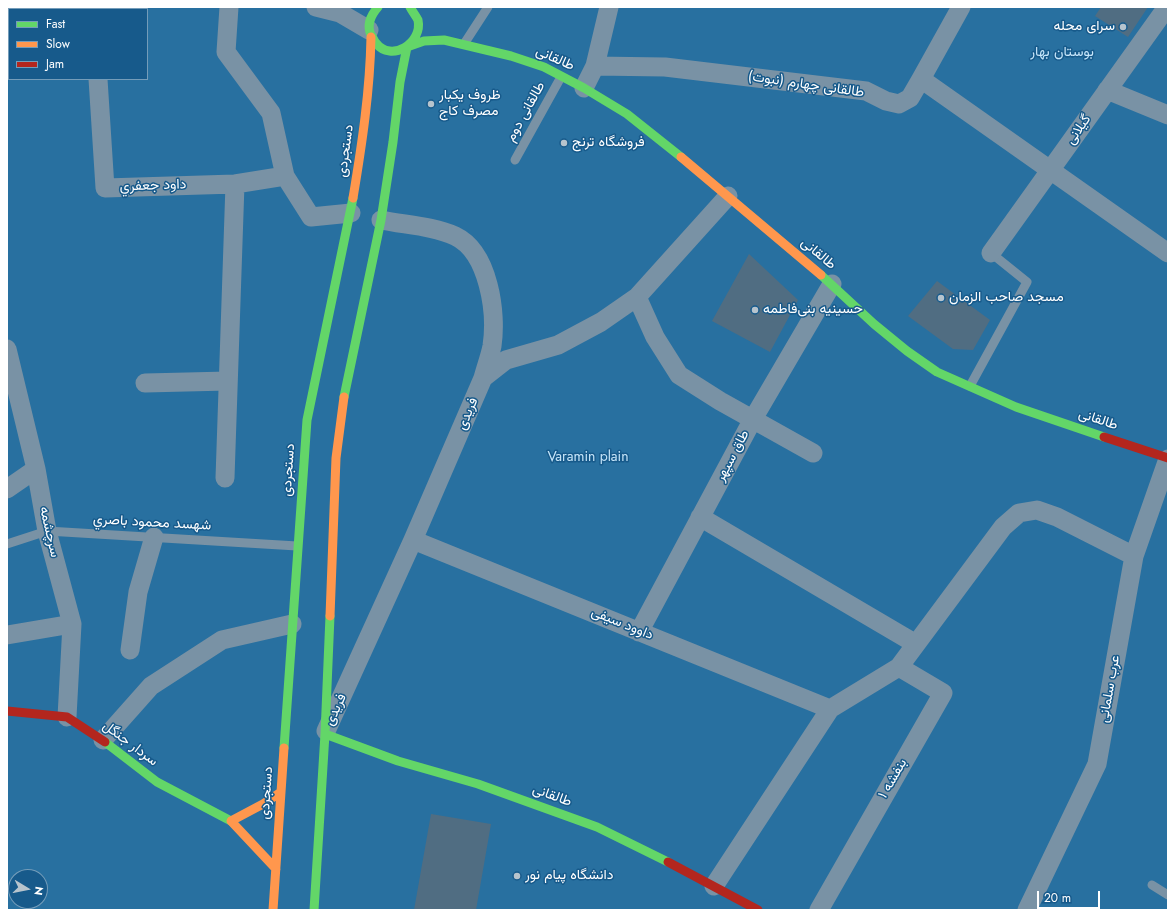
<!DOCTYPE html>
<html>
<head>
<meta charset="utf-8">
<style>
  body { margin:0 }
  #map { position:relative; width:1175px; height:917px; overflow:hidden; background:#325670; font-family:Jost,sans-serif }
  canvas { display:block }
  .frame { position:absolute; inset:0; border:8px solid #fff; pointer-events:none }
  .legend { position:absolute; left:8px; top:8px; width:140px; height:72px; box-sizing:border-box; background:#175a8b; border:1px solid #749cb9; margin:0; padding:5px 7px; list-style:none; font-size:12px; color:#fff }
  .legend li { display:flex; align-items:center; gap:8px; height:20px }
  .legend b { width:20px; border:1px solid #749cb9 }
  .north { position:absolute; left:8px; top:869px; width:40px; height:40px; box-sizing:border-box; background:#175a8b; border:1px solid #749cb9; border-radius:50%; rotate:100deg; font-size:11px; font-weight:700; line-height:16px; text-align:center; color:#fff }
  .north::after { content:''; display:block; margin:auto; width:14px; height:18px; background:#b7c4cd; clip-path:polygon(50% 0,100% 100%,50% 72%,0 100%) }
  .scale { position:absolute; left:1037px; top:891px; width:63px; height:18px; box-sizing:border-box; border:2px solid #fff; border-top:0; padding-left:5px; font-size:12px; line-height:14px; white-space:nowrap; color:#fff; -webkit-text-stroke:3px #175a8b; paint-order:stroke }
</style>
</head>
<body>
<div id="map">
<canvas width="1175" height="917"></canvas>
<div class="frame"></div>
<ul class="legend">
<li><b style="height:5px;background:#63d668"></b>Fast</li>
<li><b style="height:5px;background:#ff974d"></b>Slow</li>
<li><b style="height:5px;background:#b3261e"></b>Jam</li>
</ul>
<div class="north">N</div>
<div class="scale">20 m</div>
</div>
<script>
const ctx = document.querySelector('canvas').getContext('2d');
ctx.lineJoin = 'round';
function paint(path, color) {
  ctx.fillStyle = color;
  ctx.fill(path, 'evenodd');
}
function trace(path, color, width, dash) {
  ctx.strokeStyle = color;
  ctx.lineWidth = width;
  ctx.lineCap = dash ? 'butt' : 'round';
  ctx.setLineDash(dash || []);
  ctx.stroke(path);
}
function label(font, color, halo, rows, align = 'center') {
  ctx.font = font + ' Jost,Vazirmatn,sans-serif';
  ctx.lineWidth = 3;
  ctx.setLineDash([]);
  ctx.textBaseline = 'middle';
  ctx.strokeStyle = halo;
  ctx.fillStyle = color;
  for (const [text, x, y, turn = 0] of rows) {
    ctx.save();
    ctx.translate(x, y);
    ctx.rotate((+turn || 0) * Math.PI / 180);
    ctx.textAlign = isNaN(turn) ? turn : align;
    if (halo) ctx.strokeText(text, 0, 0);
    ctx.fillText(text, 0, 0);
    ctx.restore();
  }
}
paint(new Path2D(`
  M7 7H1168V910H7ZM9 9H147V79H9ZM16 877H40V901H16Z`), '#2870a0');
paint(new Path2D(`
  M1101 7H1148L1128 37 1095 16Z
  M749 254 798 300 770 352 712 321Z
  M937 281 990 320 973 350 953 349 908 316Z
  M431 814 491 824 476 910H414Z`), '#506d82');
trace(new Path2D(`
  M464 44 488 7
  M515 160 561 77
  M970 386 1027 282 991 253
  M7 544 47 531 297 546
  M1152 885 1168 895`), '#7992a5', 9);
trace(new Path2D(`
  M59 7V9
  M229 7 226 52 271 113 285 176 311 217 351 213
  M316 7 340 13 369 30
  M595 66 665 67 866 91 886 101 899 104 910 98 921 79 961 7
  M98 79 105 188 235 184 285 176
  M921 79 1168 253
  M584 88 595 66 609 7
  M1107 90 1168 115
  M381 220C405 225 433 226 455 236 489 252 497 313 492 346 490 356 486 367 483 378
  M991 253 1167 7
  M637 297 655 337 679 375 720 401 813 453
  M7 349 36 469 47 531 72 624 67 717
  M145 383 228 381
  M225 478 235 184
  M7 489 36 469
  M700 517 916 644
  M413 540 830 709
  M639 632 753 419 832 284
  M7 635 72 624
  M130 650 138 592 154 537
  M326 731 413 540 483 378 506 360 558 345 601 322 637 297 728 196
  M103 740 151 686 222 640 292 624
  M714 886 830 709 899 667 1003 527 1019 513 1037 510 1057 517 1134 556
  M819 910 943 693 899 667
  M1027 910 1097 764 1134 556 1168 459`), '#7992a5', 19);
trace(new Path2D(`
  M378 7C371 15 366 24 371 35 373 37 374 41 376 43 391 63 423 43 418 20 416 16 412 11 410 7
  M407 47 424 41 444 40 511 56 544 67 584 88 627 114 681 157
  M821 275 874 324 907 351 937 372 1016 407 1104 437
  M344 397 381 220 393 142 400 82 407 47
  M325 734 398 761 478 784 597 827 668 862
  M105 742 157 782 231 821
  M284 748 307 420 353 198
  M314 910 325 734 330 616`), '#63d668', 9);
trace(new Path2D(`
  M681 157 821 275
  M353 198C362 144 370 91 371 37
  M330 616 336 458 344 397
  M276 869 231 821 263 804 281 792
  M273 910 284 748`), '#ff974d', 9);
trace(new Path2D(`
  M1104 437 1168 458
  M7 711 67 717 105 742
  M668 862 758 910`), '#b3261e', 9);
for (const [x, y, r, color] of [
  [1123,27,4,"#b7c4cd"],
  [431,104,4,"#b7c4cd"],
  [564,143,4,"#b7c4cd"],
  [941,298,4,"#b7c4cd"],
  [755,310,4,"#b7c4cd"],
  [517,876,4,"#b7c4cd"]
]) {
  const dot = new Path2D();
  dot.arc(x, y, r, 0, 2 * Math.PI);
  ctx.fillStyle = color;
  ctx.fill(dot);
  trace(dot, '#175a8b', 1.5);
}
label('14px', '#fff', '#175a8b', [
  ["سرای محله",1115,27,"right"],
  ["ظروف یکبار",439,96],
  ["مصرف کاج",439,112],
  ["فروشگاه ترنج",572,143],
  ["مسجد صاحب الزمان",949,298],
  ["حسینیه بنی‌فاطمه",763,310],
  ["دانشگاه پیام نور",525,876]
], 'left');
label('14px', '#c7e6fa', '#175a8b', [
  ["بوستان بهار",1062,53],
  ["Varamin plain",588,458]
]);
label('14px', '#fff', '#175a8b', [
  ["طالقانی",555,59,24],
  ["طالقانی چهارم (نبوت)",806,85,8],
  ["طالقانی دوم",526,112,-61],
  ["گیلانی",1079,130,-55],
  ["دستجردی",346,151,-82],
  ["داود جعفري",153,186,-2],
  ["طالقانی",818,254,40],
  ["فریدی",468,414,-67],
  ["طالقانی",1098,420,18],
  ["طاق سپهر",733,456,-62],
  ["دستجردی",289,470,-86],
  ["شهسد محمود باصري",152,523,3],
  ["سرچشمه",49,532,77],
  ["داوود سیفی",622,624,22],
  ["عرب سلمانی",1110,689,-80],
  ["فریدی",336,710,-65],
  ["سردار جنگل",130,744,37],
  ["بنفشه ۱",893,779,-60],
  ["دستجردی",267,793,-86],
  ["طالقانی",552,796,20]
]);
</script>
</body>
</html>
